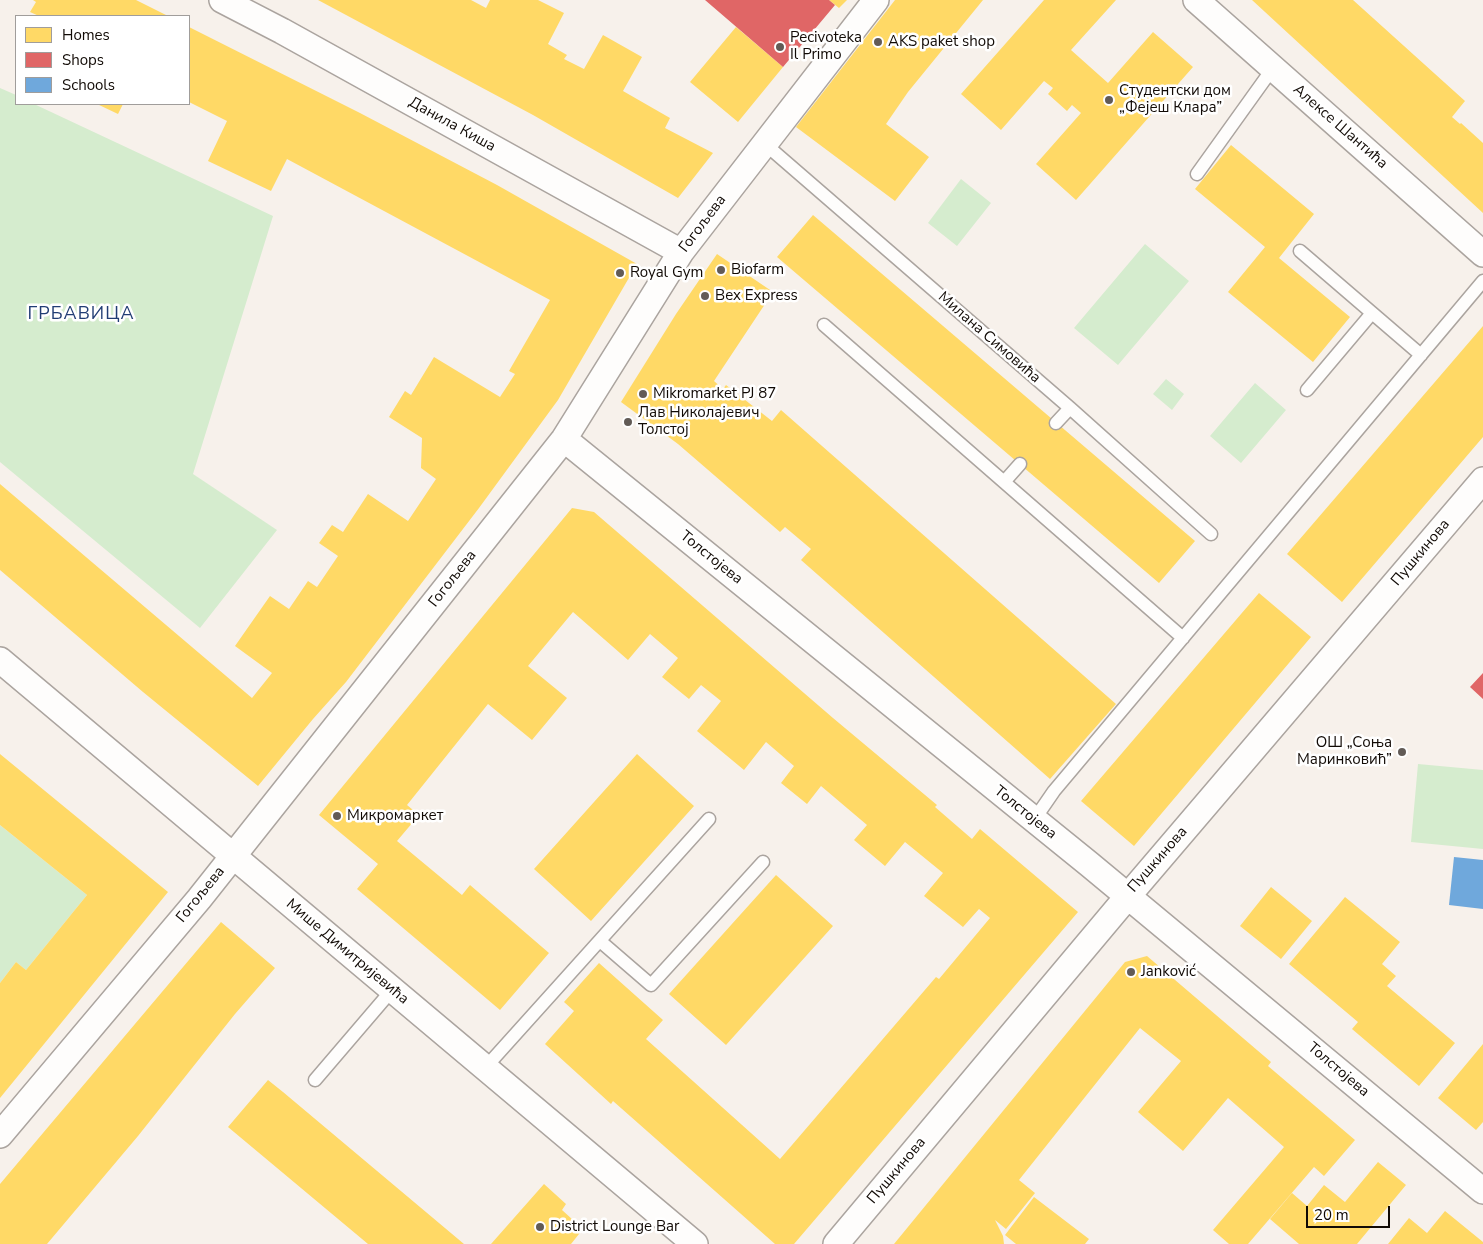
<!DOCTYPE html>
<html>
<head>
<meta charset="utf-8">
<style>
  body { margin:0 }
  #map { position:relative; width:1483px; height:1244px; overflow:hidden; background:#f7f1eb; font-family:"Nunito Sans",sans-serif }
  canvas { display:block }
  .legend { position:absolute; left:15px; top:15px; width:175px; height:90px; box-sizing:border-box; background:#fff; border:1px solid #a09d9b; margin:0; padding:6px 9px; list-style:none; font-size:15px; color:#110a05 }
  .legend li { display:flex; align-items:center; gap:10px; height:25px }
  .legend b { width:25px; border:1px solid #a09d9b }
  .scale { position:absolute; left:1306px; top:1206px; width:84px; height:22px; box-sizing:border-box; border:2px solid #110a05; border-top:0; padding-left:6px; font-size:15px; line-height:18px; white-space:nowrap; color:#110a05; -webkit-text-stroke:4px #fff; paint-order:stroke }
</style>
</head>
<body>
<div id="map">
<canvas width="1483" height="1244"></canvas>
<ul class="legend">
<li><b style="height:14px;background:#ffd966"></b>Homes</li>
<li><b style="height:14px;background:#e06666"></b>Shops</li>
<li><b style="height:14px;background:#6fa8dc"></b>Schools</li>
</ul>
<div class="scale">20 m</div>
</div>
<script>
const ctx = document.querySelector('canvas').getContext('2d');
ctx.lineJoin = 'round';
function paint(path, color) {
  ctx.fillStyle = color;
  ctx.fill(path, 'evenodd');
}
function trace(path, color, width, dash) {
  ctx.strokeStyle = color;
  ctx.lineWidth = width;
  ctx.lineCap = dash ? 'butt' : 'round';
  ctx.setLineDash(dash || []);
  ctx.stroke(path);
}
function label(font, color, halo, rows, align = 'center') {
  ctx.font = font + ' "Nunito Sans",sans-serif';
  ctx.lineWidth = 5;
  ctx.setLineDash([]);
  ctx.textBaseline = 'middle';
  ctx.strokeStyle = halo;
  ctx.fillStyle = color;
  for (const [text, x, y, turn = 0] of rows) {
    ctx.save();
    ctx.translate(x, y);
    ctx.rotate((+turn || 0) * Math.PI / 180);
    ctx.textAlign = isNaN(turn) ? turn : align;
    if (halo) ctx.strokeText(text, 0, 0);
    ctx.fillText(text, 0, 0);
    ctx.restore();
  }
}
paint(new Path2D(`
  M0 88 16 95V104H34L273 216 193 474 277 530 200 628 0 462Z
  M961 179 991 203 957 246 928 223Z
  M1145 244 1189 281 1118 365 1074 328Z
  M1166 379 1184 394 1172 410 1153 394Z
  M1255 383 1286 410 1241 463 1210 436Z
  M1418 764 1483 770V849L1411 842Z
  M0 825 87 895 26 970 16 962 0 983Z`), '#d5ecce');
paint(new Path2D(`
  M33 0H136L168 16H39L30 12 36 2Z
  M318 0H471L486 8 490 0H538L564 13 548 44 567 55 564 59 584 69 603 35 642 57 623 91 670 118 665 128 713 153 678 198 533 115Z
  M829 0H847L839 8Z
  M895 0H983L908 92 886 124 929 157 895 201 796 127Z
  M1044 0H1116L1071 50 1108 83 1153 32 1193 67 1076 200 1036 164 1081 113 1072 105 1067 111 1048 94 1053 88 1044 81 1001 130 961 94Z
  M1252 0H1353L1465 101 1452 117 1460 124 1461 123 1483 143V213Z
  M189 27 360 113 497 185 637 264 558 400 479 508 346 682 313 719 258 786 143 692 0 570V484L252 698 272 673 235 646 270 596 289 609 308 581 317 587 338 556 319 543 332 525 343 532 368 494 408 521 436 479 421 468 422 438 389 417 405 391 411 395 434 357 500 397 515 374 509 371 550 300 287 159 271 191 208 161 227 121 189 102Z
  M736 27 783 67 738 122 690 82Z
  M97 104H123L118 114Z
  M1231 145 1314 214 1279 258 1350 317 1313 362 1228 292 1265 247 1195 189Z
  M813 215 1195 541 1159 583 777 257Z
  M717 254 773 292 714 381 723 389 726 385 772 421 781 410 1116 704 1050 779 801 560 811 549 785 527 780 532 678 444 621 402 676 314Z
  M1483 326V437L1342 602 1287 554Z
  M572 508 594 512 833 718 937 805 935 807 972 839 980 829 1078 912 794 1244H775L613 1101 611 1104 545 1044 574 1011 564 1002 599 963 663 1020 646 1039 780 1159 936 977 939 979 990 918 979 909 963 927 924 896 943 873 905 842 885 866 854 840 867 825 821 786 807 804 781 783 794 766 766 742 744 770 697 731 721 701 701 685 689 699 662 677 678 658 650 634 628 660 573 612 528 666 567 698 532 740 488 704 407 805 419 815 397 841 462 895 470 885 549 953 500 1010 357 889 378 864 319 815Z
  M1259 593 1311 637 1134 846 1081 801Z
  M0 754 168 892 0 1098V983L16 962 26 970 87 895 0 825Z
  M637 754 694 806 591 921 534 869Z
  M776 875 833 926 726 1045 669 994Z
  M1271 887 1312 921 1281 959 1240 926Z
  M1345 897 1400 942 1382 964 1396 976 1387 986 1455 1043 1419 1086 1352 1029 1358 1022 1289 964Z
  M221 922 275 968 235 1014 138 1136 47 1244H0V1184Z
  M1147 956 1271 1062 1268 1066 1355 1140 1324 1176 1314 1167 1248 1244H1229L1213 1230 1284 1147 1228 1098 1183 1151 1138 1112 1181 1061 1140 1028 1019 1180 1035 1193 1006 1229 995 1220 1003 1236 1004 1244H894L1125 962Z
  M1483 1044V1122L1476 1130 1438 1098Z
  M268 1080 283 1092 464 1244H368L228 1127Z
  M1378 1162 1406 1185 1357 1244H1299L1270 1219 1292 1193 1307 1206 1324 1185 1345 1202Z
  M544 1184 566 1204 562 1210 583 1229 571 1244H491Z
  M1034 1197 1089 1239 1085 1244H1016L1005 1235Z
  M1445 1211 1483 1242V1244H1388L1409 1218 1427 1233Z`), '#ffd966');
paint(new Path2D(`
  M705 0H829L835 5 783 67Z
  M1483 673V699L1470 687Z`), '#e06666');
paint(new Path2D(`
  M1454 857 1483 860V909L1449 905Z`), '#6fa8dc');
const service = new Path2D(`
  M765 144 1070 408 1211 534
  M1197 174 1273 68
  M1300 251 1421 355
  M824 325 1183 638
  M1307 390 1372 313
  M1056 423 1070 408
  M1004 482 1020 464
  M1034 820 1054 791 1483 281
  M600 941 651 985 763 862
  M485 1068 709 819
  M315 1080 392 990`);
const minor = new Path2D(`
  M222 0 282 31 681 252
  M1196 0 1483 254
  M564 439 1089 864 1483 1191
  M0 660 695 1244
  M0 1135 199 899 564 439 681 252 876 0
  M836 1244 1128 896 1483 480`);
trace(service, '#aba49f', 15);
trace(minor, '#aba49f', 28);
trace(service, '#fefdfc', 12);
trace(minor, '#fefdfc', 25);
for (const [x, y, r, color] of [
  [878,42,5,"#625b56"],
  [780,47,5,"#625b56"],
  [1109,100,5,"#625b56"],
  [721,270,5,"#625b56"],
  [620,273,5,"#625b56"],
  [705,296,5,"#625b56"],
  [643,394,5,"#625b56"],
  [628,422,5,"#625b56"],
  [1402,752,5,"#625b56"],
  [337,816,5,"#625b56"],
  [1131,972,5,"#625b56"],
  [540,1227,5,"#625b56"]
]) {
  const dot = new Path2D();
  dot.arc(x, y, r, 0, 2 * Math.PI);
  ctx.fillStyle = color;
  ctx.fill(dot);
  trace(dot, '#fff', 2);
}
label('15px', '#110a05', '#fff', [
  ["Pecivoteka",790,38],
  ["Il Primo",790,55],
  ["AKS paket shop",888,42],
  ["Студентски дом",1119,91],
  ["„Фејеш Клара”",1119,108],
  ["Biofarm",731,270],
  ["Royal Gym",630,273],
  ["Bex Express",715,296],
  ["Mikromarket PJ 87",653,394],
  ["Лав Николајевич",638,413],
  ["Толстој",638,430],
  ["ОШ „Соња",1392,743,"right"],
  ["Маринковић”",1392,760,"right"],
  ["Микромаркет",347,816],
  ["Janković",1141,972],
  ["District Lounge Bar",550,1227]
], 'left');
label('15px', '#110a05', '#fff', [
  ["Данила Киша",452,125,29],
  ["Алексе Шантића",1340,127,41],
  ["Гогољева",703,224,-53],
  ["Милана Симовића",989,338,41],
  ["Пушкинова",1421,553,-50],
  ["Толстојева",711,558,39],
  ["Гогољева",453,579,-52],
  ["Толстојева",1025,813,39],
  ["Пушкинова",1158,860,-49],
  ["Гогољева",201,895,-51],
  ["Мише Димитријевића",347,952,40],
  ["Толстојева",1338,1070,40],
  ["Пушкинова",897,1171,-50]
]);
ctx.letterSpacing = '1px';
label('18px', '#213d74', '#fff', [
  ["ГРБАВИЦА",81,315]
]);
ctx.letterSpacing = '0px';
</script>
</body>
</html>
